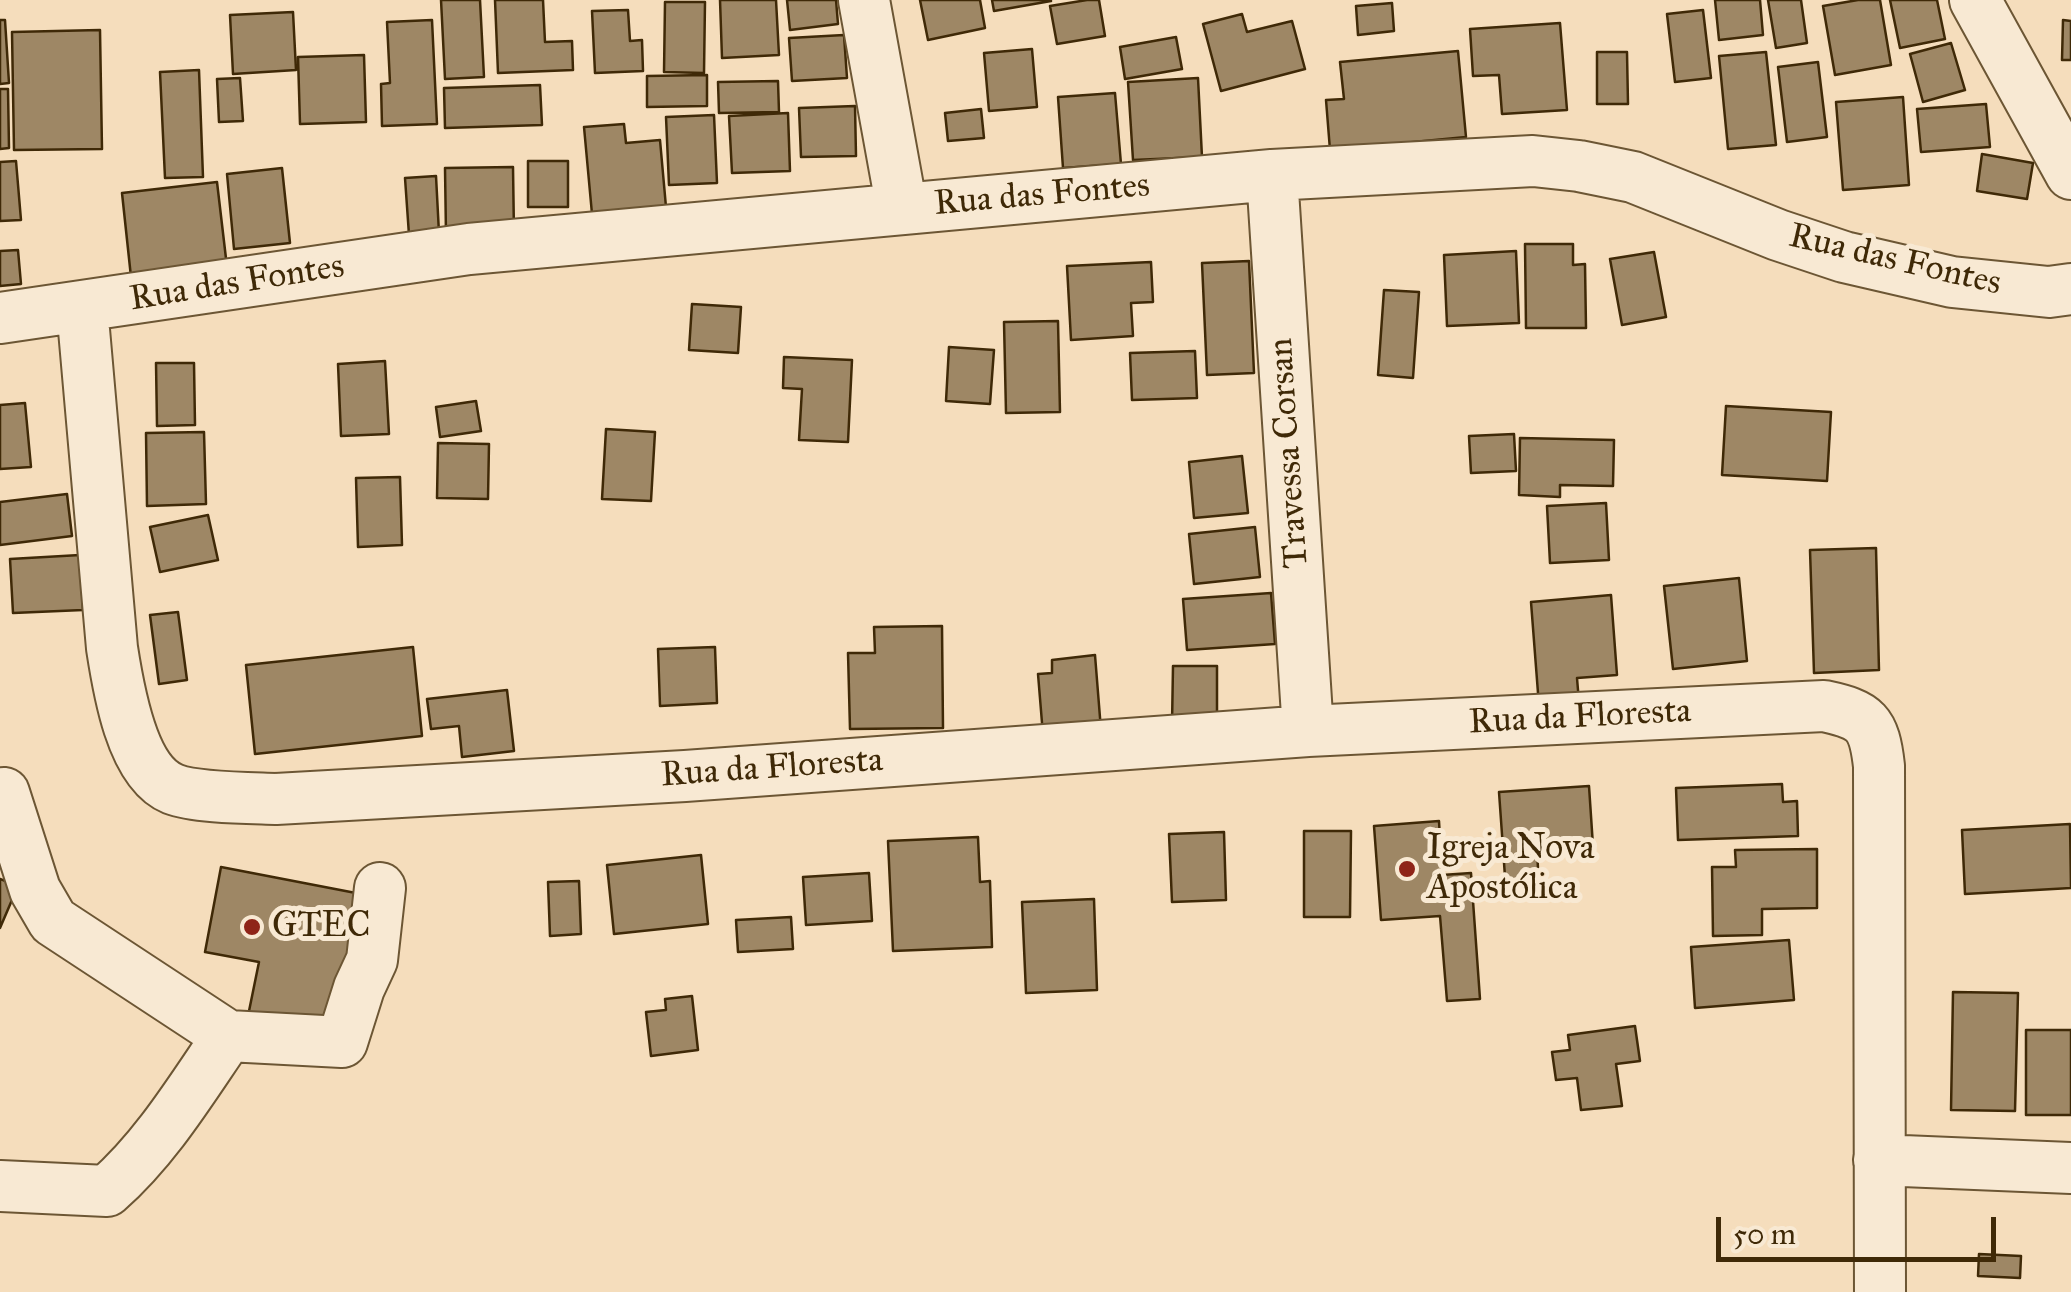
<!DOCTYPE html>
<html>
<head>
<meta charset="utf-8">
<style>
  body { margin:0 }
  #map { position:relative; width:2071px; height:1292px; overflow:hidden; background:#f5ddbc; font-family:"IM FELL Great Primer",serif }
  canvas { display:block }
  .scale { position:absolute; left:1716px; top:1217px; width:280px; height:45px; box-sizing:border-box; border:5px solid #3f2907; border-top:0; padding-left:12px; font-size:30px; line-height:35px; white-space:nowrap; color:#3f2907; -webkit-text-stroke:8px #f8e9d3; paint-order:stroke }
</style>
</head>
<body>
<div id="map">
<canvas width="2071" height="1292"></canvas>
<div class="scale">50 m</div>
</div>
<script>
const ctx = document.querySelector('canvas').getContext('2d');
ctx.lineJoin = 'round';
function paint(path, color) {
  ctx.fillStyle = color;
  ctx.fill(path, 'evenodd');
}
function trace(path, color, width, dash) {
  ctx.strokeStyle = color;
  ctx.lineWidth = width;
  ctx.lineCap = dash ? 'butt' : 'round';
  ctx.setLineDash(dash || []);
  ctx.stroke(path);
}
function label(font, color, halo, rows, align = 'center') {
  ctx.font = font + ' "IM FELL Great Primer",serif';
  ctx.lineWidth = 10;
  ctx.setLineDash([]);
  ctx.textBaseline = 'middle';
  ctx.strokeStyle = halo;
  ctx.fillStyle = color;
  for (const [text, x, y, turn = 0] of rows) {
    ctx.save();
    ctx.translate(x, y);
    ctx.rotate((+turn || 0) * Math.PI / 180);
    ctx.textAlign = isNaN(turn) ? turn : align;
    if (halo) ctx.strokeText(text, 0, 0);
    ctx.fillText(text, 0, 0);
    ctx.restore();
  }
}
const building = new Path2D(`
  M441 0H480L484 77 445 79Z
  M495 0H543L545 42 572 41 573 70 498 73Z
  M720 0H776L779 55 722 58Z
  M787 0H836L838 24 790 30Z
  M920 0H980L985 28 928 40Z
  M992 0H1050L1051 1 994 11Z
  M1087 0H1099L1105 36 1057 44 1050 6Z
  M1715 0H1760L1763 35 1719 40Z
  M1768 0H1801L1807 43 1776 48Z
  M1858 0H1880L1891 65 1835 75 1823 6Z
  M1890 0H1937L1945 39 1900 48Z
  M665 2H705L704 73 664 72Z
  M1392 3 1394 31 1358 35 1356 6Z
  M628 10 630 41 642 40 643 71 595 73 592 11Z
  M1703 10 1711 78 1675 82 1667 14Z
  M293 12 296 70 233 74 230 15Z
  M1242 14 1247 32 1292 21 1305 69 1221 91 1203 24Z
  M0 20H5L9 83 0 84Z
  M432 20 437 124 382 126 381 84 390 83 387 22Z
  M2063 20 2071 21V60H2062Z
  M1560 23 1567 110 1502 114 1499 75 1473 76 1470 29Z
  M100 30 102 149 14 150 12 32Z
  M844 35 847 78 792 81 789 38Z
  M1176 37 1182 69 1125 79 1120 47Z
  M1951 43 1965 90 1923 102 1910 54Z
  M1032 49 1037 107 989 111 984 53Z
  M1458 51 1466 137 1330 150 1326 100 1344 99 1340 62Z
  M1597 52H1627L1628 104H1597Z
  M1766 52 1776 145 1728 149 1719 56Z
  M364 55 366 122 300 124 298 57Z
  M1818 62 1827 137 1787 142 1778 67Z
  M199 70 203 177 165 178 160 72Z
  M707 75V106L647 107V76Z
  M240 78 243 121 219 122 217 79Z
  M1198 78 1202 157 1133 160 1128 82Z
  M778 81 779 112 719 113 718 82Z
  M540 85 542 125 445 128 444 88Z
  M0 89H8L9 148 0 149Z
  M1115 93 1121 164 1063 168 1058 97Z
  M1903 97 1909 185 1843 190 1836 102Z
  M1986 104 1990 147 1921 152 1917 109Z
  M855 106 856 156 801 157 799 108Z
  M981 109 984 138 948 141 945 113Z
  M788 113 790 171 732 173 729 116Z
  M714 115 717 183 669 185 666 117Z
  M624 124 626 143 660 140 666 207 592 214 584 127Z
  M1982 154 2033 163 2027 199 1977 191Z
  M16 161 21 220 0 221V162Z
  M528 161H568V207H528Z
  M513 167 514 234 446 235 445 168Z
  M282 168 290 243 234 249 227 174Z
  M436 176 439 233 409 235 405 178Z
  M217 182 227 267 131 277 122 193Z
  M1525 244H1573V265L1585 264 1586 328H1526Z
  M18 250 21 284 0 286V251Z
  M1516 251 1519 323 1447 326 1444 255Z
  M1654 252 1666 317 1622 325 1610 259Z
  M1249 261 1254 373 1207 375 1202 263Z
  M1151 262 1153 302 1131 303 1133 336 1071 340 1067 266Z
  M1384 290 1419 292 1413 378 1378 375Z
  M692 304 741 307 738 353 689 350Z
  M1058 321 1060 412 1006 413 1004 322Z
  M949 347 994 350 990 404 946 401Z
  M1195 351 1197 398 1132 400 1130 353Z
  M784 357 852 360 848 442 799 440 802 389 783 388Z
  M385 361 389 434 341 436 338 364Z
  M156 363H194L195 425 157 426Z
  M476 401 481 431 440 437 436 407Z
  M25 403 31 467 0 469V405Z
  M1726 406 1831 412 1827 481 1722 475Z
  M606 429 655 432 651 501 602 499Z
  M204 432 206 504 147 506 146 433Z
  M1514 434 1516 471 1471 473 1469 436Z
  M1520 438 1614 440 1613 486 1560 485V497L1519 495Z
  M438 443 489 444 488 499 437 498Z
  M1242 456 1248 513 1194 518 1189 462Z
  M400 477 402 545 358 547 356 478Z
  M67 494 72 536 0 545V502Z
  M1606 503 1609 560 1550 563 1547 506Z
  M208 515 218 560 160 572 150 527Z
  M1255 527 1260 577 1194 584 1189 534Z
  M1876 548 1879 670 1814 673 1810 550Z
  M80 555 83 610 13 613 10 559Z
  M1739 578 1747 661 1673 669 1664 586Z
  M1271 593 1275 644 1187 650 1183 599Z
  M1611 595 1617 675 1577 678 1579 702 1539 706 1531 602Z
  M178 612 187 680 159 684 150 615Z
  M942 626 943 728 850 729 848 653H875L874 627Z
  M413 647 422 736 255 754 246 665Z
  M715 647 717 703 660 706 658 649Z
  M1095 655 1101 730 1043 735 1038 674 1052 673V660Z
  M1173 666H1217V726L1172 725Z
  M507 690 514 751 462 757 459 726 431 729 427 699Z
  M1782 784 1783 802 1797 801 1798 836 1678 840 1676 788Z
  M1589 786 1593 846 1537 849 1539 888 1506 891 1499 792Z
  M1439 821 1442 875 1471 873 1480 999 1447 1001 1440 916 1381 920 1374 826Z
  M2070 824 2071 888 1965 894 1962 830Z
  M1304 831H1351L1350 917H1304Z
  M1224 832 1226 900 1172 902 1169 834Z
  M978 837 980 882 990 881 992 947 893 951 888 841Z
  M1817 849V908L1762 909V935L1713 936 1712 867H1736L1735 850Z
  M701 855 708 924 614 934 607 865Z
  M221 867 361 894 333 1033 248 1016 259 962 205 952Z
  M869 873 872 921 806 925 803 877Z
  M0 879 18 886 0 928Z
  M579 881 581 934 550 936 548 882Z
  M1094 899 1097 990 1026 993 1022 902Z
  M791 917 793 949 738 952 736 920Z
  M1789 940 1794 1000 1695 1008 1691 947Z
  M1953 992 2018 993 2015 1111 1951 1110Z
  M692 996 698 1050 651 1056 646 1012 666 1010 665 999Z
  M1635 1026 1640 1061 1616 1064 1622 1106 1581 1110 1577 1078 1556 1080 1552 1052 1570 1050 1568 1035Z
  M2026 1030H2071V1115H2026Z
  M1979 1254 2021 1256 2020 1278 1978 1276Z`);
paint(building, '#9e8765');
trace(building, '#3f2907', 2.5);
const minor = new Path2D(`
  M864 0 902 209
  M1975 0 2071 174
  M1272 175 1308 731
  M82 307 112 648C118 687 131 772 173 789 196 798 250 798 276 799L685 776 1308 731 1824 706C1866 715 1874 722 1879 766L1880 1292
  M0 318 469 249 1272 175 1533 161 1579 166 1633 177 1778 235 1844 257 1952 282 2049 292 2071 289
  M4 793 35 890 53 921 228 1036
  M1879 1160 2071 1168
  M0 1186 107 1191C156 1148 191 1090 228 1036L342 1042 359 988 372 960 380 888`);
trace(minor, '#6c5634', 54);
trace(minor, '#f8e9d3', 50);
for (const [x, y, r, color] of [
  [1407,869,10,"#8f2418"],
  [252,927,10,"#8f2418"]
]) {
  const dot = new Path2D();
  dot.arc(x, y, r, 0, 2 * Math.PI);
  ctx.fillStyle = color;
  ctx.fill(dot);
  trace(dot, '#f8e9d3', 4);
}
label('35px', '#3f2907', '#f8e9d3', [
  ["Rua das Fontes",1042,196,-5],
  ["Rua das Fontes",1895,261,13],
  ["Rua das Fontes",237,284,-9],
  ["Travessa Corsan",1290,453,-94],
  ["Rua da Floresta",1580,718,-3],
  ["Rua da Floresta",772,769,-4]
]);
label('35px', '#3f2907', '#f8e9d3', [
  ["Igreja Nova",1427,849],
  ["Apostólica",1427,889],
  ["GTEC",272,927]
], 'left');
</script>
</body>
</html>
